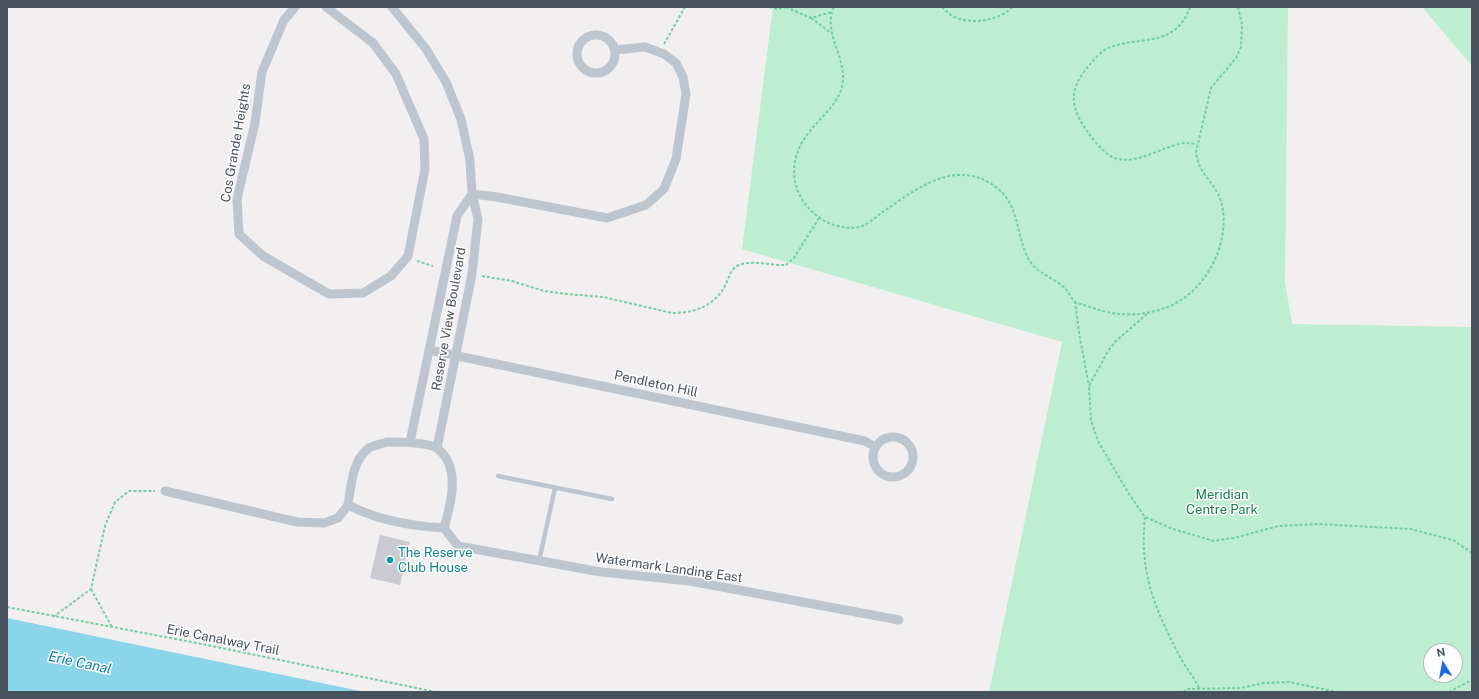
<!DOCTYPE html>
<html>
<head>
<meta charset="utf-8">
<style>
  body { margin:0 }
  #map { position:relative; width:1479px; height:699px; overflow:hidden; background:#f1efef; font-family:"Public Sans",sans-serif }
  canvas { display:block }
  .frame { position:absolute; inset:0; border:8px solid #47525c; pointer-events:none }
  .north { position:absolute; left:1423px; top:643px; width:40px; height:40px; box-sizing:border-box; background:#fff; border:1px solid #b5babe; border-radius:50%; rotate:349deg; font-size:11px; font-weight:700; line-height:16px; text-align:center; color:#47525c }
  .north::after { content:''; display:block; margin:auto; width:14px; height:18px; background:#1c6cde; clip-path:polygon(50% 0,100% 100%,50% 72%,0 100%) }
</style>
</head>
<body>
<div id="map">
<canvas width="1479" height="699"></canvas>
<div class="frame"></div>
<div class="north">N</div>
</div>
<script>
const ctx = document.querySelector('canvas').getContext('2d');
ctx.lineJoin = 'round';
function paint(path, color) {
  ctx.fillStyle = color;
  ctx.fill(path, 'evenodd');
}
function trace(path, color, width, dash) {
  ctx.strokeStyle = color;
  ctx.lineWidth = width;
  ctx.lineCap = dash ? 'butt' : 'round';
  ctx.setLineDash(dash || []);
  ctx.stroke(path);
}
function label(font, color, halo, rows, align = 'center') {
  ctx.font = font + ' "Public Sans",sans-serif';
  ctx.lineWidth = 3;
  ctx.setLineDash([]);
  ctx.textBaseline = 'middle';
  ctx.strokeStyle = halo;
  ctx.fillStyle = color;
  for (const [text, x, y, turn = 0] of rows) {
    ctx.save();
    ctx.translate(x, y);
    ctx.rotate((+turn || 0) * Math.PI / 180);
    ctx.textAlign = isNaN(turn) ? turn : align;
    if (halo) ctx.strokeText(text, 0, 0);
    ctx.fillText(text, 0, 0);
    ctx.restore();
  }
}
paint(new Path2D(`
  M773 7H1288L1285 282 1292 324 1472 327V692H989L1062 342 742 249ZM1431 651H1455V675H1431Z
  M1422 7H1472V66Z`), '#beeed1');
paint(new Path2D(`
  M7 618 365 692H7Z`), '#8bd5eb');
paint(new Path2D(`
  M380 535 410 542 400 585 370 578Z`), '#c9cbd1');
trace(new Path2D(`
  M769 7 777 9 786 7
  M786 7 811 18 832 12
  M834 7C821 35 851 61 841 90 832 115 804 127 796 157 788 187 806 215 834 225 843 227 851 229 860 227 868 224 875 218 881 213 914 191 950 160 990 183 1021 202 1014 230 1028 258 1034 270 1046 275 1057 282 1067 288 1068 293 1074 301 1077 304 1086 305 1090 307 1117 317 1143 317 1170 306 1207 290 1232 241 1221 201 1215 182 1198 174 1196 152L1211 88 1236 58 1241 47 1242 24 1238 7
  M942 7C945 10 948 13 951 15 968 26 1000 21 1012 7
  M1190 7C1175 49 1140 35 1108 48 1102 51 1096 57 1092 62 1076 80 1067 96 1080 120 1086 131 1102 153 1114 158 1137 166 1164 145 1185 143 1189 143 1193 144 1197 144
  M811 18 831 33
  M664 44 685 7
  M417 261 433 266
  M482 276 512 281 544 291 567 294 603 297 672 313C695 313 715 306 726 284 729 277 731 269 737 266 750 259 772 266 786 265L794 258 819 218
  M1075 301 1079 333 1089 386
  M1147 314 1116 341 1108 351 1089 386 1091 421 1099 443 1129 494 1145 517 1173 529 1214 541 1238 537 1278 526 1318 524 1411 529 1453 540 1472 553
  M1145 517C1139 573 1155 609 1180 657 1186 668 1194 677 1199 688
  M91 589 112 627
  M7 607 202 644 436 692
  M53 617 91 589 105 526 115 502 129 491H155
  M1183 692 1188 689 1241 688 1264 683 1289 682 1337 692
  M1449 692 1472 680`), '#76cca3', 2, [3, 2]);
trace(new Path2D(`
  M498 476 612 499
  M539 561 555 488`), '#bdc6ce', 4.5);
trace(new Path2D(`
  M295 7 284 20 262 72 255 123 237 199 239 234 263 256 329 294 363 293 391 276 408 256 425 169 424 139 396 74 373 43 326 7
  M392 7 426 49 446 82 461 119 470 160 472 194 478 219 472 274 437 448
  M577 54a19 19 0 1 1 38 0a19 19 0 1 1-38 0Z
  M472 194 497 197 607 218 646 205 664 189 676 159 686 94 683 77 676 63 664 54 645 47 615 50
  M429 350 865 441 875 447
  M873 457a20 20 0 1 1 40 0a20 20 0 1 1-40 0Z
  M387 442C398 442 430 442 438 449 461 467 451 504 444 528 411 526 377 520 348 505 351 487 352 460 369 448 374 445 381 444 387 442Z
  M410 442 457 216 472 194
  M165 491 297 522 324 523 338 518 348 505
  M444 528 458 546 601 572 690 581 899 620`), '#bdc6ce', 9);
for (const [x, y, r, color] of [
  [390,560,4,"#0f9aa8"]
]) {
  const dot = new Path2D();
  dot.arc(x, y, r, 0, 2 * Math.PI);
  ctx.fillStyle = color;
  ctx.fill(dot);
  trace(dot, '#fff', 1.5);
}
label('13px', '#47525c', '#fff', [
  ["Cos Grande Heights",236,143,-80],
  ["Reserve View Boulevard",449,319,-80],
  ["Pendleton Hill",656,384,12],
  ["Watermark Landing East",669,568,8],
  ["Erie Canalway Trail",223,640,11]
]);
label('13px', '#187d4d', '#fff', [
  ["Meridian",1222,495],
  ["Centre Park",1222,510]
]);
label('13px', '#0d838f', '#fff', [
  ["The Reserve",398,553],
  ["Club House",398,568]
], 'left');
label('italic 14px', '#0e7ea0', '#fff', [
  ["Erie Canal",80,663,12]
]);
</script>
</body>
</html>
